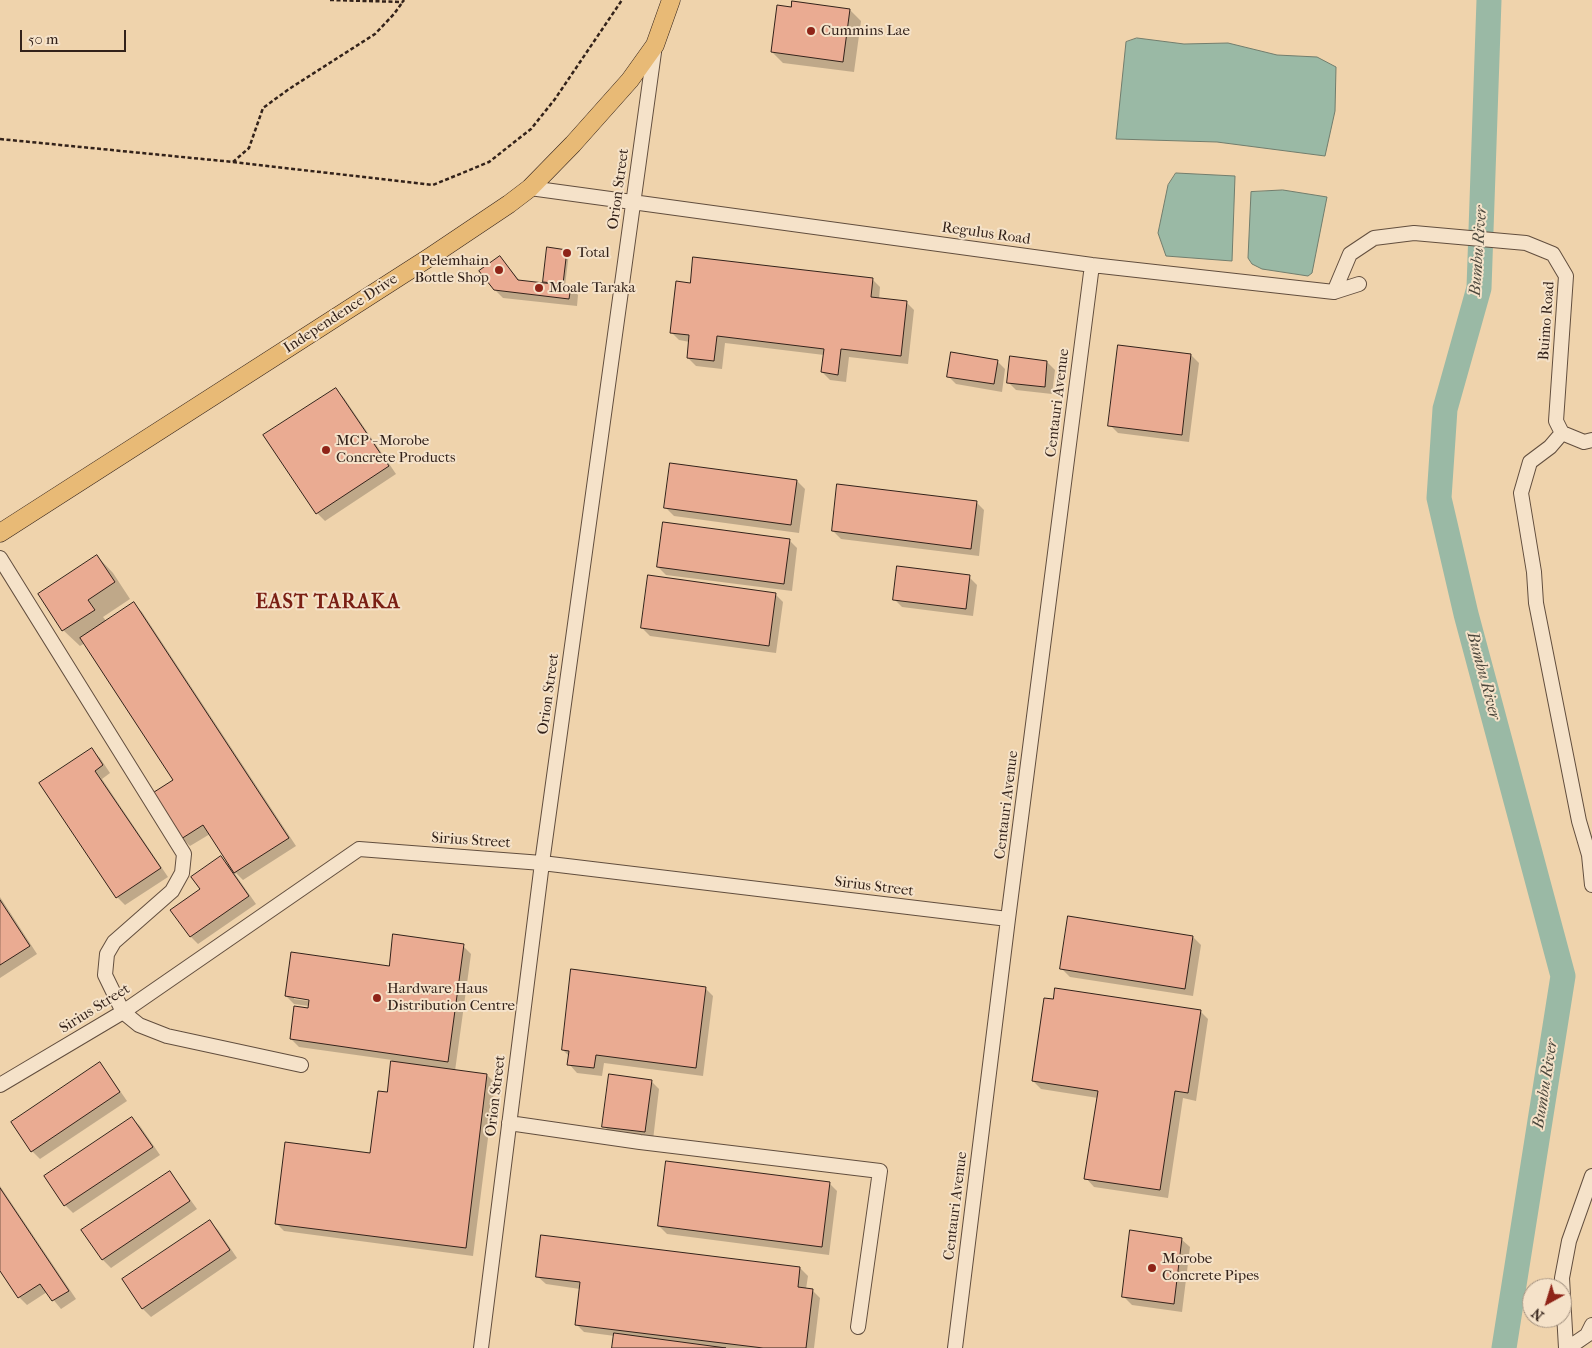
<!DOCTYPE html>
<html>
<head>
<meta charset="utf-8">
<style>
  body { margin:0 }
  #map { position:relative; width:1592px; height:1348px; overflow:hidden; background:#efd3ac; font-family:"IM FELL French Canon",serif }
  canvas { display:block }
  .north { position:absolute; left:1522px; top:1278px; width:50px; height:50px; box-sizing:border-box; background:#f5e2c9; border:1px solid #a79583; border-radius:50%; rotate:219deg; font-size:14px; font-weight:700; line-height:20px; text-align:center; color:#33221a }
  .north::after { content:''; display:block; margin:auto; width:18px; height:22px; background:#8f2418; clip-path:polygon(50% 0,100% 100%,50% 72%,0 100%) }
  .scale { position:absolute; left:20px; top:30px; width:106px; height:22px; box-sizing:border-box; border:2px solid #33221a; border-top:0; padding-left:6px; font-size:15px; line-height:18px; white-space:nowrap; color:#33221a; -webkit-text-stroke:4px #f5e2c9; paint-order:stroke }
</style>
</head>
<body>
<div id="map">
<canvas width="1592" height="1348"></canvas>
<div class="north">N</div>
<div class="scale">50 m</div>
</div>
<script>
const ctx = document.querySelector('canvas').getContext('2d');
ctx.lineJoin = 'round';
function paint(path, color) {
  ctx.fillStyle = color;
  ctx.fill(path, 'evenodd');
}
function trace(path, color, width, dash) {
  ctx.strokeStyle = color;
  ctx.lineWidth = width;
  ctx.lineCap = dash ? 'butt' : 'round';
  ctx.setLineDash(dash || []);
  ctx.stroke(path);
}
function label(font, color, halo, rows, align = 'center') {
  ctx.font = font + ' "IM FELL French Canon",serif';
  ctx.lineWidth = 4;
  ctx.setLineDash([]);
  ctx.textBaseline = 'middle';
  ctx.strokeStyle = halo;
  ctx.fillStyle = color;
  for (const [text, x, y, turn = 0] of rows) {
    ctx.save();
    ctx.translate(x, y);
    ctx.rotate((+turn || 0) * Math.PI / 180);
    ctx.textAlign = isNaN(turn) ? turn : align;
    if (halo) ctx.strokeText(text, 0, 0);
    ctx.fillText(text, 0, 0);
    ctx.restore();
  }
}
const water = new Path2D(`
  M1137 38 1184 44 1228 43 1277 55 1317 57 1336 67 1335 111 1325 156 1217 142 1116 139 1126 42Z
  M1176 173 1235 176 1232 261 1166 256 1158 233 1168 185Z
  M1283 190 1327 197 1312 273 1308 276 1262 269 1252 264 1248 258 1251 192Z`);
paint(water, '#9ab9a5');
trace(water, '#717d6d', 1);
paint(new Path2D(`
  M792 8 850 10 861 21 854 72 783 63 772 52Z
  M567 251 569 253 565 286 570 287 578 295 577 306 503 298 495 290 500 257 520 281 548 284 544 281Z
  M872 279 880 287 879 299 906 302 914 310 908 364 849 357 846 382 830 380 822 372 824 355 725 343 722 369 696 366 688 358 690 342 679 340 671 332 691 284Z
  M1191 355 1199 363 1189 442 1118 433 1110 425Z
  M997 361 1005 369 1002 392 956 384 948 376Z
  M1047 362 1055 370 1052 394 1016 390 1008 382Z
  M336 390 344 398 396 474 325 521 317 513Z
  M797 481 805 489 799 533 674 516 666 508Z
  M976 502 984 510 979 556 841 539 833 531Z
  M789 540 797 548 792 591 666 575 658 567Z
  M97 556 113 573 130 599 103 617 107 622 134 604 142 612 296 846 243 880 236 873 235 874 256 904 198 944 190 936 221 858 231 867 210 834 190 846 182 838 175 780 85 643 80 646 63 630Z
  M969 577 977 585 973 616 902 607 894 599Z
  M775 594 783 602 776 653 650 636 642 628Z
  M92 750 100 758 110 773 102 779 168 877 125 905 117 897 41 784Z
  M0 897 37 954 0 978Z
  M1193 937 1201 945 1193 996 1070 977 1061 968Z
  M463 946 471 954 455 1071 487 1075 495 1083 473 1256 284 1231 276 1223 372 1154 388 1093 392 1060 299 1047 291 1039 309 1009V1006L294 1004 286 996ZM294 996 315 999V1002L294 999Z
  M705 988 713 996 703 1076 604 1063 602 1076 577 1073 569 1064 570 1057 563 1050Z
  M1200 1011 1208 1019 1196 1101 1183 1098 1168 1198 1094 1187 1086 1178 1098 1098 1041 1089 1033 1081Z
  M99 1064 107 1072 127 1101 40 1159 32 1151Z
  M651 1081 659 1089 653 1140 612 1134 604 1126Z
  M132 1118 140 1126 160 1155 73 1213 65 1205 46 1176Z
  M169 1173 177 1181 197 1209 111 1268 103 1260 83 1231Z
  M829 1183 837 1191 829 1255 667 1234 659 1226Z
  M0 1186 76 1299 61 1309 47 1292 27 1305 19 1297 0 1269Z
  M210 1222 218 1230 237 1258 151 1317 143 1309 124 1280Z
  M1181 1239 1190 1247 1182 1312 1132 1305 1124 1297Z
  M800 1268 808 1276 806 1289 812 1290 820 1298 814 1348H613L615 1336 584 1332 576 1324 580 1289 546 1284 537 1276Z`), '#0003');
trace(new Path2D(`
  M1489 0 1479 288 1445 409 1439 498 1466 614 1563 976 1504 1348`), '#9ab9a5', 25);
const building = new Path2D(`
  M792 1 850 9 843 62 771 52 777 5 791 7Z
  M547 247 567 250 563 284 543 282Z
  M500 256 518 280 571 286 569 299 494 290 479 271Z
  M693 257 873 278 871 297 907 301 901 356 841 349 838 375 821 372 824 349 717 336 714 361 687 358 689 335 670 333 676 281 690 283Z
  M1118 345 1191 354 1182 435 1108 426Z
  M951 352 998 360 994 384 947 377Z
  M1010 356 1047 361 1045 387 1007 383Z
  M336 388 389 466 316 514 263 435Z
  M670 463 797 480 791 525 664 508Z
  M837 484 977 501 971 549 832 531Z
  M663 522 790 539 784 584 657 567Z
  M97 555 115 582 88 600 95 610 62 631 38 594Z
  M897 566 970 575 966 609 893 600Z
  M648 575 776 593 769 646 641 628Z
  M134 602 289 838 234 873 203 825 181 839 151 794 173 780 80 638Z
  M92 748 103 765 95 771 161 868 116 898 39 783Z
  M221 856 249 896 190 937 170 910 200 889 191 877Z
  M0 900 30 946 0 965Z
  M1068 916 1193 936 1185 989 1060 969Z
  M393 934 464 944 448 1062 290 1039 294 1006 308 1008 309 1000 285 996 291 952 389 966Z
  M571 969 706 987 696 1068 596 1055 594 1068 567 1065 569 1051 562 1050Z
  M1055 988 1201 1010 1188 1093 1175 1091 1160 1190 1084 1179 1098 1091 1032 1081 1044 998 1053 999Z
  M391 1061 487 1074 466 1248 275 1224 285 1142 370 1153 378 1091 387 1092Z
  M100 1062 120 1092 31 1152 11 1122Z
  M609 1074 652 1080 645 1132 602 1127Z
  M132 1117 153 1147 64 1206 44 1176Z
  M666 1161 830 1182 822 1247 658 1226Z
  M170 1171 190 1201 102 1260 81 1230Z
  M0 1188 69 1291 52 1301 40 1284 18 1298 0 1271Z
  M210 1220 230 1250 142 1309 122 1279Z
  M1130 1230 1182 1238 1174 1304 1122 1297Z
  M541 1235 800 1267 798 1287 813 1289 806 1348H763L575 1325 580 1282 536 1277Z
  M614 1333 726 1348H612Z`);
paint(building, '#eaab92');
trace(building, '#33221a', 1);
const minor = new Path2D(`
  M530 188 1092 265 1334 292 1359 284
  M1334 292 1350 254 1374 238 1414 233 1526 243 1553 254 1566 276 1556 421 1562 433 1584 442 1592 440
  M1562 433 1550 447 1530 462 1521 493 1534 572 1536 603 1579 821 1589 855H1592
  M0 558 184 854 182 873 172 891 114 942 107 954 105 975 123 1012 139 1025 167 1036 301 1065
  M1589 855 1592 885
  M0 1085 123 1012 359 849 542 863 1008 919
  M509 1123 640 1142 880 1171 858 1327
  M481 1348 542 863 655 45
  M955 1348 1008 919 1092 265
  M1566 1348 1562 1278 1569 1241 1592 1176
  M1568 1348 1587 1335 1592 1325`);
const major = new Path2D(`
  M0 533 430 257 509 204 530 188 573 144 630 80 655 45 671 0`);
trace(minor, '#624e3e', 16);
trace(major, '#33221a', 19);
trace(new Path2D(`
  M330 0 403 2
  M0 139 233 162 249 148 263 108 289 89 375 34 394 14 404 0
  M233 162 433 185 489 162 531 129 555 99 622 0`), '#33221a', 2.5, [4, 2.5]);
trace(minor, '#f5e2c9', 14);
trace(major, '#e8ba76', 18);
for (const [x, y, r, color] of [
  [811,31,5,"#8f2418"],
  [567,253,5,"#8f2418"],
  [499,270,5,"#8f2418"],
  [539,288,5,"#8f2418"],
  [326,450,5,"#8f2418"],
  [377,998,5,"#8f2418"],
  [1152,1268,5,"#8f2418"]
]) {
  const dot = new Path2D();
  dot.arc(x, y, r, 0, 2 * Math.PI);
  ctx.fillStyle = color;
  ctx.fill(dot);
  trace(dot, '#f5e2c9', 2);
}
label('15px', '#33221a', '#f5e2c9', [
  ["Cummins Lae",821,31],
  ["Total",577,253],
  ["Pelemhain",489,261,"right"],
  ["Bottle Shop",489,278,"right"],
  ["Moale Taraka",549,288],
  ["MCP - Morobe",336,441],
  ["Concrete Products",336,458],
  ["Hardware Haus",387,989],
  ["Distribution Centre",387,1006],
  ["Morobe",1162,1259],
  ["Concrete Pipes",1162,1276]
], 'left');
label('15px', '#33221a', '#f5e2c9', [
  ["Orion Street",619,189,-82],
  ["Regulus Road",986,234,8],
  ["Independence Drive",341,314,-33],
  ["Buimo Road",1547,321,-86],
  ["Centauri Avenue",1058,403,-83],
  ["Orion Street",549,694,-82],
  ["Centauri Avenue",1007,805,-83],
  ["Sirius Street",471,841,4],
  ["Sirius Street",874,887,7],
  ["Sirius Street",95,1009,-32],
  ["Orion Street",496,1096,-83],
  ["Centauri Avenue",956,1206,-83]
]);
label('italic 16px', '#4d483d', '#f5e2c9', [
  ["Bumbu River",1479,251,-86],
  ["Bumbu River",1483,676,75],
  ["Bumbu River",1546,1084,-81]
]);
ctx.letterSpacing = '1px';
label('bold 20px', '#7a1f14', '#f5e2c9', [
  ["EAST TARAKA",328,603]
]);
ctx.letterSpacing = '0px';
</script>
</body>
</html>
